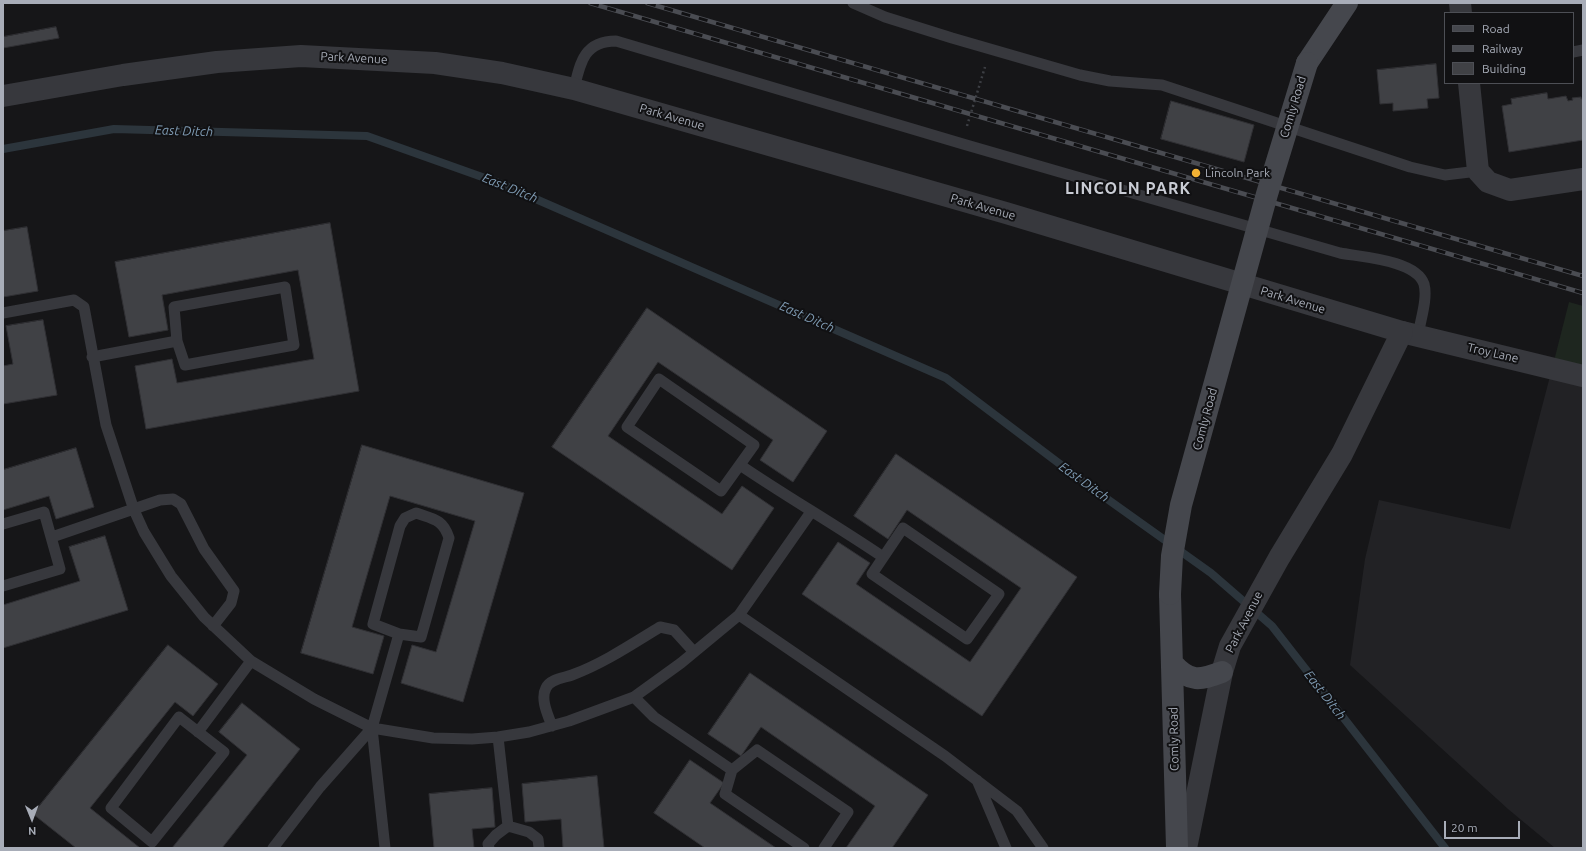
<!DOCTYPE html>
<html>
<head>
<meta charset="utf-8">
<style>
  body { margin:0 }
  #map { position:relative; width:1586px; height:851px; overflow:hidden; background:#161618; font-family:Ubuntu,sans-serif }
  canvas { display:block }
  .frame { position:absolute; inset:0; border:4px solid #a8adb8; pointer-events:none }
  .legend { position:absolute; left:1444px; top:12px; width:130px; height:72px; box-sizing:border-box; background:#111113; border:1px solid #4d4f55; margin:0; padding:5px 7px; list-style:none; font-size:12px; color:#a8adb8 }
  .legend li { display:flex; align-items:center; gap:8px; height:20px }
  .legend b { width:20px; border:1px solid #4d4f55 }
  .north { position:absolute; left:12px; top:799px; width:40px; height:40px; -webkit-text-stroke:3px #111113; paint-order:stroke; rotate:179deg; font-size:11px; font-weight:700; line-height:16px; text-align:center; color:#a8adb8 }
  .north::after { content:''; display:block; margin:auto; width:14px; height:18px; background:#a8adb8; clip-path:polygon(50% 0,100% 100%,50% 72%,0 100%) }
  .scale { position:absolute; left:1444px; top:821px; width:76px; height:18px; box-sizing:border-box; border:2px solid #a8adb8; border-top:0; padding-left:5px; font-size:12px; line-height:14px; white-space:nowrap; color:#a8adb8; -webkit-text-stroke:3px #111113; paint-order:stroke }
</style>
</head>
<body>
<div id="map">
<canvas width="1586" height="851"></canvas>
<div class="frame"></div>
<ul class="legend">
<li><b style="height:5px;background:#45474d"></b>Road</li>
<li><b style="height:5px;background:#4a4c52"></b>Railway</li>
<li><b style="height:11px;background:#404145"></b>Building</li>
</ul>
<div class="north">N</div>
<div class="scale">20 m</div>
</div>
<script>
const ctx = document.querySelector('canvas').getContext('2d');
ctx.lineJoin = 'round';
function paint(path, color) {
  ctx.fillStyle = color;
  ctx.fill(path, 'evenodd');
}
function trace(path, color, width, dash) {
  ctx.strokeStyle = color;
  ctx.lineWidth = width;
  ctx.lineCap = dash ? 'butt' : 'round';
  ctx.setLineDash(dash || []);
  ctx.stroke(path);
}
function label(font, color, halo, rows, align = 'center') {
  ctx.font = font + ' Ubuntu,sans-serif';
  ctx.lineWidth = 4;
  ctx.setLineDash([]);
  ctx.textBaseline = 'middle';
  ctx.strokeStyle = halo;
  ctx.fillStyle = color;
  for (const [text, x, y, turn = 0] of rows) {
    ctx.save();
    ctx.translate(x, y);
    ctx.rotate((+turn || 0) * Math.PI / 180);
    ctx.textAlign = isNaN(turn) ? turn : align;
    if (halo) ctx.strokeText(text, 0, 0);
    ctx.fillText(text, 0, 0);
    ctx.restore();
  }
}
paint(new Path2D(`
  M1554 361 1583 370V848H1555L1508 809 1350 665 1365 559 1379 500 1510 529Z`), '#222225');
paint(new Path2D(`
  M1569 302 1583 306V370L1554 361Z`), '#1e261f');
trace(new Path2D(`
  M3 149 114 129 367 136 499 183 946 378 1089 486 1211 573 1272 626 1445 848`), '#2c353c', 8);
const building = new Path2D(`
  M56 27 59 38 3 48V37Z
  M1436 64 1439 98 1427 99 1428 108 1393 111V103L1380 104 1377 70Z
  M1547 93 1548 99 1566 96 1568 101 1573 100 1572 98 1581 97V99L1583 98V140L1509 152 1502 106 1512 104 1511 99Z
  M1171 101 1254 125 1244 162 1161 139Z
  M330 223 359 391 146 429 135 366 172 359 177 383 314 359 298 270 162 295 168 330 129 337 115 262Z
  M27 227 38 291 3 297V231Z
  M647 308 827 431 793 482 760 460 773 440 658 362 608 436 722 514 742 486 774 508 732 570 552 447Z
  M43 320 57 395 3 404V366L13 364 6 326Z
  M362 445 524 493 463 702 401 683 412 645 436 652 475 521 390 496 352 627 384 636 373 674 301 653Z
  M76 448 94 507 56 519 49 496 3 510V470Z
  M896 454 1077 577 982 716 802 594 838 542 870 563 856 584 970 662 1021 588 907 510 888 539 854 516Z
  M105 536 128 610 3 648V605L80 581 69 547Z
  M168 645 218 684 193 716 175 702 90 808 140 848H76L33 814Z
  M750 673 928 795 892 848H846L875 806 761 727 741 756 708 734Z
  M242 703 300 749 222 848H172L247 755 219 732Z
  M690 760 724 783 710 803 776 848H705L654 813Z
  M597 776 604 848H563L561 819 525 822 522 784Z
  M492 788 495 827 472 829 474 848H434L429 794Z`);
paint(building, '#404145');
trace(building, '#303034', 1);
trace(new Path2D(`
  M967 126 985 67`), '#3d3f44', 2.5, [2, 3]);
trace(new Path2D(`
  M853 3 885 17 952 38 1080 75 1110 81 1162 85 1410 167 1445 175 1478 171
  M1573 52 1583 50
  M574 89C580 63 584 41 616 41L963 144 1340 253C1361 257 1416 260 1424 284 1428 299 1420 321 1418 336
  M285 287 294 345 185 365 177 341 174 307Z
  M3 313 74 300 84 307 106 425 134 510 144 532 171 576 204 617 251 661 314 699 372 728 433 738 472 739 498 737 529 732 569 721 634 697 681 663 739 615 811 512
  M92 357 177 341
  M659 379 754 445 721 491 627 427Z
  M740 465C787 497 836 525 883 557
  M416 513C433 519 443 519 449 538L421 637 399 634 373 624 400 526 405 518Z
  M3 524 44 512 60 569 3 586
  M903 528 999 594 967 639 872 574Z
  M52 537 160 500 173 499 181 504 204 549 234 591 231 603 213 626
  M739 615 945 756 1017 811 1043 848
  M634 697 654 717 732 770
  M179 717 224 752 152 842 111 808Z
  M552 726C548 715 540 699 546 688 550 679 564 678 572 675 604 663 632 644 660 627L674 630 694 652
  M198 732 251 661
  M498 737 508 826
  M977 780 1006 848
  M508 826 529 832 538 839 539 848
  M273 848 320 787 372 728
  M385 848 372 728 399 634
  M489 848 488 844 496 835 508 826
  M804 848 725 794 732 770 757 750 848 812 824 848`), '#37383d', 11);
trace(new Path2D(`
  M1460 3 1461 13
  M1469 83 1478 171 1488 182 1510 190 1583 179
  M1402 332 1583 376`), '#37383d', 22);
trace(new Path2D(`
  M3 96 123 75 217 62 301 56 435 63 502 73 574 89 1006 213 1402 332 1342 454 1279 558 1230 646 1222 672 1186 848`), '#37383d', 22);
trace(new Path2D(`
  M1307 63 1347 3
  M1170 594 1177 848
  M1173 664C1190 683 1200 680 1222 672`), '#45474d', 22);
const rail = new Path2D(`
  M590 3 1583 293
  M647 3 1583 276`);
trace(rail, '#4a4c52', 4.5);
trace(rail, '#111113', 3, [9]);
trace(new Path2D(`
  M1170 594 1172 556 1181 505 1267 194 1307 63`), '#45474d', 22);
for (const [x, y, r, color] of [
  [1196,173,5,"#f2b134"]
]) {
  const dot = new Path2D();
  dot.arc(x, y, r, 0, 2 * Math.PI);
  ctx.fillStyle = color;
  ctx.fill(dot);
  trace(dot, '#111113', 1.5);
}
label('12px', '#a8adb8', '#111113', [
  ["Park Avenue",354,58,3],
  ["Comly Road",1293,107,-73],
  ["Park Avenue",672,117,16],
  ["Park Avenue",983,207,16],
  ["Park Avenue",1293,300,17],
  ["Troy Lane",1493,353,13],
  ["Comly Road",1205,419,-75],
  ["Park Avenue",1244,622,-63],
  ["Comly Road",1174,739,-91]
]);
label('12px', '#a8adb8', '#111113', [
  ["Lincoln Park",1205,173]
], 'left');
label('italic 13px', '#7f9bb3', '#111113', [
  ["East Ditch",184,131,2],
  ["East Ditch",510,188,22],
  ["East Ditch",807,317,24],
  ["East Ditch",1084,482,36],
  ["East Ditch",1325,695,52]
]);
ctx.letterSpacing = '1px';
label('bold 16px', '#c9ccd4', '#111113', [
  ["LINCOLN PARK",1128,189]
]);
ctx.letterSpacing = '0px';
</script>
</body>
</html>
